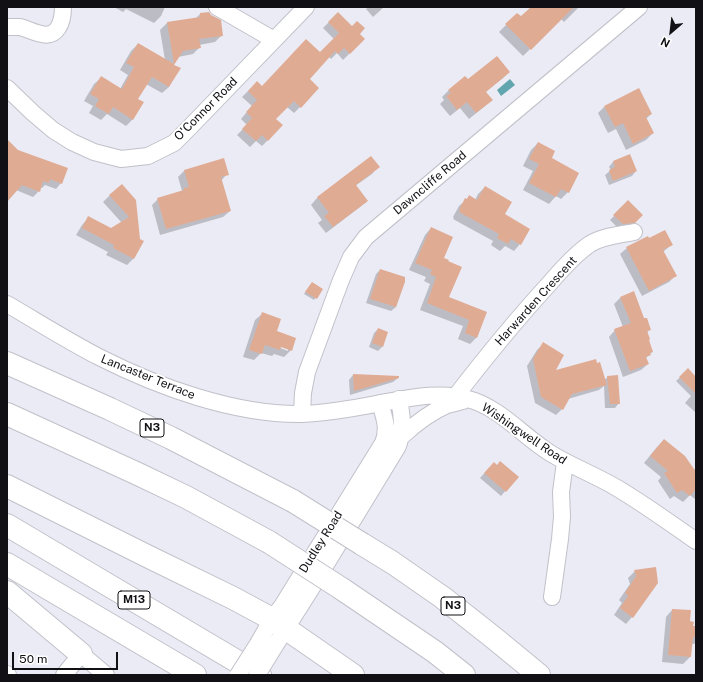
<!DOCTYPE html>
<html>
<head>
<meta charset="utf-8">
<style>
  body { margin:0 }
  #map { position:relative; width:703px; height:682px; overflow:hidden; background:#ebebf5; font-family:"Public Sans",sans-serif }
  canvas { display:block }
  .frame { position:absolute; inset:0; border:8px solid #111014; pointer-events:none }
  .north { position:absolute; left:651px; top:12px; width:40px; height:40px; -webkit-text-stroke:3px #fff; paint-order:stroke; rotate:208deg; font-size:11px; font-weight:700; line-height:16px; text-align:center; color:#111014 }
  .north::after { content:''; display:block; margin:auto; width:14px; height:18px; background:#111014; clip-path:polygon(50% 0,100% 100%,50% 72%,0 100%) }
  .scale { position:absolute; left:12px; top:652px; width:106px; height:18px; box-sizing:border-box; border:2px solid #111014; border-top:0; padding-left:5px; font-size:12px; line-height:14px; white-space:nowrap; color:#111014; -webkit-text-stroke:3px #fff; paint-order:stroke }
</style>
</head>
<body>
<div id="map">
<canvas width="703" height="682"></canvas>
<div class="frame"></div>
<div class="north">N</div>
<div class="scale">50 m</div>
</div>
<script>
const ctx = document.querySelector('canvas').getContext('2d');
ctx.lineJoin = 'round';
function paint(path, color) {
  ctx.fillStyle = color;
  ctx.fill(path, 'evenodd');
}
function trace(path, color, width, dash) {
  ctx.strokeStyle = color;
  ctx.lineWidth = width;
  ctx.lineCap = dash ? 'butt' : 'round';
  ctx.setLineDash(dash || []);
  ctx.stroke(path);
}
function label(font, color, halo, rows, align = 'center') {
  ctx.font = font + ' "Public Sans",sans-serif';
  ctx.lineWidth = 4;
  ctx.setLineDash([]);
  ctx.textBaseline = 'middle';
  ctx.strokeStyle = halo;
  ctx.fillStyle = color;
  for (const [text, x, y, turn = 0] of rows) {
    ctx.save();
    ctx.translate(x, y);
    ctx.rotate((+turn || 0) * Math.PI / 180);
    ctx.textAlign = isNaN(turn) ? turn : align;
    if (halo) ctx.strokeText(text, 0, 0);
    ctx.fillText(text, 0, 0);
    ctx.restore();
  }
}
paint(new Path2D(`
  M510 79 515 85 501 96 497 90Z`), '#61a5ae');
paint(new Path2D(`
  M114 7H165L161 16 154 23 126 9 123 12Z
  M369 7H384L373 17 366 9Z
  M532 7H579L564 22 561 19 523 56 499 32 517 14 521 18Z
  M338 13 364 39 343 60 337 53 331 59 329 57 308 79 300 107 294 113 287 107 275 119 268 140 262 146 256 141 250 147 237 135 247 125 241 119 252 106 242 97 251 88 262 87 320 54 334 39 323 28Z
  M200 14 222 35 215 42 199 45 200 47 193 54 178 57 173 65 169 87 162 93 146 84 137 99 133 119 126 126 107 114 101 120 89 113 93 106 84 101 94 84 101 78 120 89 128 75 120 70 131 51 138 44 165 60 160 30 167 23 195 19Z
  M509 72 502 79 485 92 492 100 485 106 469 119 460 108 450 116 440 104 444 100 442 97 449 90 468 81Z
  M604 107 651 114 646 119 653 133 646 140 626 150 616 129 608 133 598 113Z
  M7 141 17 151 61 183 56 189 45 185 42 188 40 187 39 191 33 197 16 190 7 200Z
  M538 143 550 158 568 192 561 199 556 196 549 204 523 190 533 171 523 166 531 150Z
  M630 156 636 171 632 176 609 185 605 175 611 170 609 167 613 162Z
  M371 157 378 167 372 174 355 186 367 201 360 207 326 233 318 223 322 220 311 205 317 198Z
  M184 171 227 174 221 181 230 211 223 217 160 235 152 205 158 199 182 191 178 177Z
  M485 187 504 214 520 244 514 251 505 246 500 251 491 245 493 241 453 219 454 218 453 217 459 206 469 197 475 200 478 194Z
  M110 195 135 200 134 258 127 265 106 255 108 252 76 235 82 225 88 218 111 229 122 223 103 202Z
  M628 202 642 215 629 227 618 228 610 220Z
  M431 228 448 298 486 312 477 337 470 344 458 339 463 326 420 310 430 284 424 281 426 277 409 270 425 235Z
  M648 239 671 245 663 252 675 276 669 282 642 296 620 254 627 248Z
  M380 270 404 282 396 307 391 311 366 303 376 274Z
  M310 285 322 289 314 300 304 294Z
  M621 297 644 320 650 329 647 333 652 352 646 358 648 364 641 370 623 377 609 337 615 330 623 327 614 304Z
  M262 314 275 332 291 350 284 357 274 354 272 356 261 353 254 360 243 357 255 320ZM276 345 288 348V351L275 346Z
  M378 329 382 347 378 351 369 347 374 333Z
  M543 344 554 371 604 380 608 377 619 403 615 408H605L604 386 599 390 568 399 562 409 556 415 535 403 527 366 537 350Z
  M688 370 696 378V411L695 412 685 403 691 396 676 381Z
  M353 375 398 378 393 382 350 395 349 380Z
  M664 440 696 474V500L690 495 683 502 674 496 670 499 658 481 661 477 644 463 657 447Z
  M489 468 517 477 501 496 480 478Z
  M655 568 632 617 626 624 614 615 622 603 619 600 630 584 628 578 635 571Z
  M672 610 689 622 692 627H696V642L694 644H691L690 657 683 664 662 662 666 617Z`), '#0003');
paint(new Path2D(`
  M531 7H574L531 50 505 24 517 13 521 16Z
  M209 12 211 15 221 20 223 36 199 39 201 48 183 51 174 65 181 68 169 87 152 77 138 99 144 102 133 120 113 107 109 114 95 106 99 99 90 94 101 76 122 89 134 67 126 63 138 43 174 64 167 22 200 17V13Z
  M338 12 352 26 357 21 365 28 360 34 365 39 350 54 344 48 338 54 335 51 310 79 319 88 301 108 294 101 276 119 283 125 268 141 262 135 256 141 242 129 252 118 246 112 257 100 248 91 257 81 262 86 306 39 320 52 339 33 328 22Z
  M497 56 510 72 486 92 493 100 476 113 467 102 457 110 446 96 451 93 448 90 465 76 468 79Z
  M639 88 652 114 646 117 654 133 633 144 623 123 615 127 604 106Z
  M7 139 18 150 68 168 62 184 50 179 49 183 43 181 40 192 22 185 7 202Z
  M538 142 555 151 552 158 579 173 569 193 561 189 556 197 529 183 539 164 529 159Z
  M630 154 637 171 613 181 609 170 615 167 613 161Z
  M371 156 380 167 356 185 368 201 333 227 324 216 329 213 317 197Z
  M224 158 229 175 221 177 231 211 166 229 157 198 184 190V188L189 187 184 170Z
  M122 184 136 200 140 239 144 241 134 259 113 248 114 245 82 228 88 216 111 228 129 217 109 195Z
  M485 186 512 202 505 214 530 229 521 245 511 239 508 244 497 238 499 234 459 212 460 211 459 210 465 198 467 199 469 195 477 200Z
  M628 200 643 215 635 223 623 224 613 215Z
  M431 227 453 237 444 258 449 260 448 261 462 267 449 297 487 312 477 338 465 333 469 320 427 303 436 277 430 274 432 270 415 263Z
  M665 230 673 245 663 250 677 276 649 291 626 247 648 236 649 238Z
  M380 269 405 277V282L396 307 370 299Z
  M312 282 323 289 317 299 305 292Z
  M634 291 644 318H647L651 330 647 331 650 339 649 340 653 352 650 353 651 355 646 357 649 364 630 371 614 329 631 323 620 297Z
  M262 312 281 319 277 331 296 338 292 351 281 347 280 350 265 345 262 354 249 350Z
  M378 328 388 332 383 347 372 343Z
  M543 342 564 355 556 370 596 359 597 363 600 362 607 385 572 394 563 410 541 397 533 359Z
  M688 368 696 377V394L679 377Z
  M353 374 399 376V378L354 391Z
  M618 375 620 404H610L607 376Z
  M664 439 685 456 694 469 696 470V489L690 496 682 490 677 493 664 473 668 471 650 456Z
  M500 461 519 477 506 492 484 473 494 462 497 465Z
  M656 567 658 583 633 618 620 608 628 596 625 593 636 576 634 570Z
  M672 609 691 610 690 621 694 622 693 626H696V637H693L691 657 668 655Z`), '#e0ab93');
const minor = new Path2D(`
  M217 7 274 40
  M7 27C11 27 16 27 20 27 32 30 49 42 58 28 62 22 63 15 63 7
  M7 88 33 113 53 130 72 142 94 152 121 159 148 156 174 143 189 128 306 7
  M7 304C38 322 68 341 99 357 158 387 235 415 302 414 328 413 356 408 381 403 409 398 440 391 468 399 499 407 523 436 550 453 571 466 595 475 617 488 644 504 670 523 696 541
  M455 397C485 358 516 320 549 284 561 270 575 254 590 244 603 236 620 235 634 232
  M302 414 303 393 307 372 341 280 351 257 366 237 639 7
  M402 436C415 424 431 412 447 405 452 404 458 402 463 401
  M552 597 560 539 562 517 561 492 565 462
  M259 642 272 619 282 606 383 443C389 428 384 417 380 403
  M273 649 311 589 398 446C404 429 402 416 399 399
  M7 674 8 675
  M64 675 81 654 106 675`);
const highway = new Path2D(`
  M7 363 110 409 171 438 293 501
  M7 414 138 474 186 497 269 542
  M7 486 147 556 233 598 272 619 353 675
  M7 525 260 675
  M362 544 393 563 442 597 494 638 539 675
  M7 564 195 675
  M342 589 435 652 464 675
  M7 592 81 654`);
trace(minor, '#c1c1ca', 18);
trace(highway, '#c1c1ca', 24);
trace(minor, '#fff', 16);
trace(highway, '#fff', 22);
const minorBridge = new Path2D(`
  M238 675 259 642
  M257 675 273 649`);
const highwayBridge = new Path2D(`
  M293 501 362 544
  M269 542 342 589`);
trace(minorBridge, '#c1c1ca', 18, []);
trace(highwayBridge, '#c1c1ca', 24, []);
trace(minorBridge, '#fff', 16);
trace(highwayBridge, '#fff', 22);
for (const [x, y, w] of [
  [152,428,24],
  [134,600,32],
  [453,606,24]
]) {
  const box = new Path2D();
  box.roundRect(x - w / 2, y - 9, w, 18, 3);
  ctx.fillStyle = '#fff';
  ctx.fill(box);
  trace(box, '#111014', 1);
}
label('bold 11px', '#111014', null, [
  ["N3",152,428],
  ["M13",134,600],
  ["N3",453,606]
]);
label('12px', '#111014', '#fff', [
  ["O'Connor Road",206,109,-45],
  ["Dawncliffe Road",430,183,-40],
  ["Harwarden Crescent",536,301,-48],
  ["Lancaster Terrace",148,377,22],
  ["Wishingwell Road",524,434,34],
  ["Dudley Road",321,542,-58]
]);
</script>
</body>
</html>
